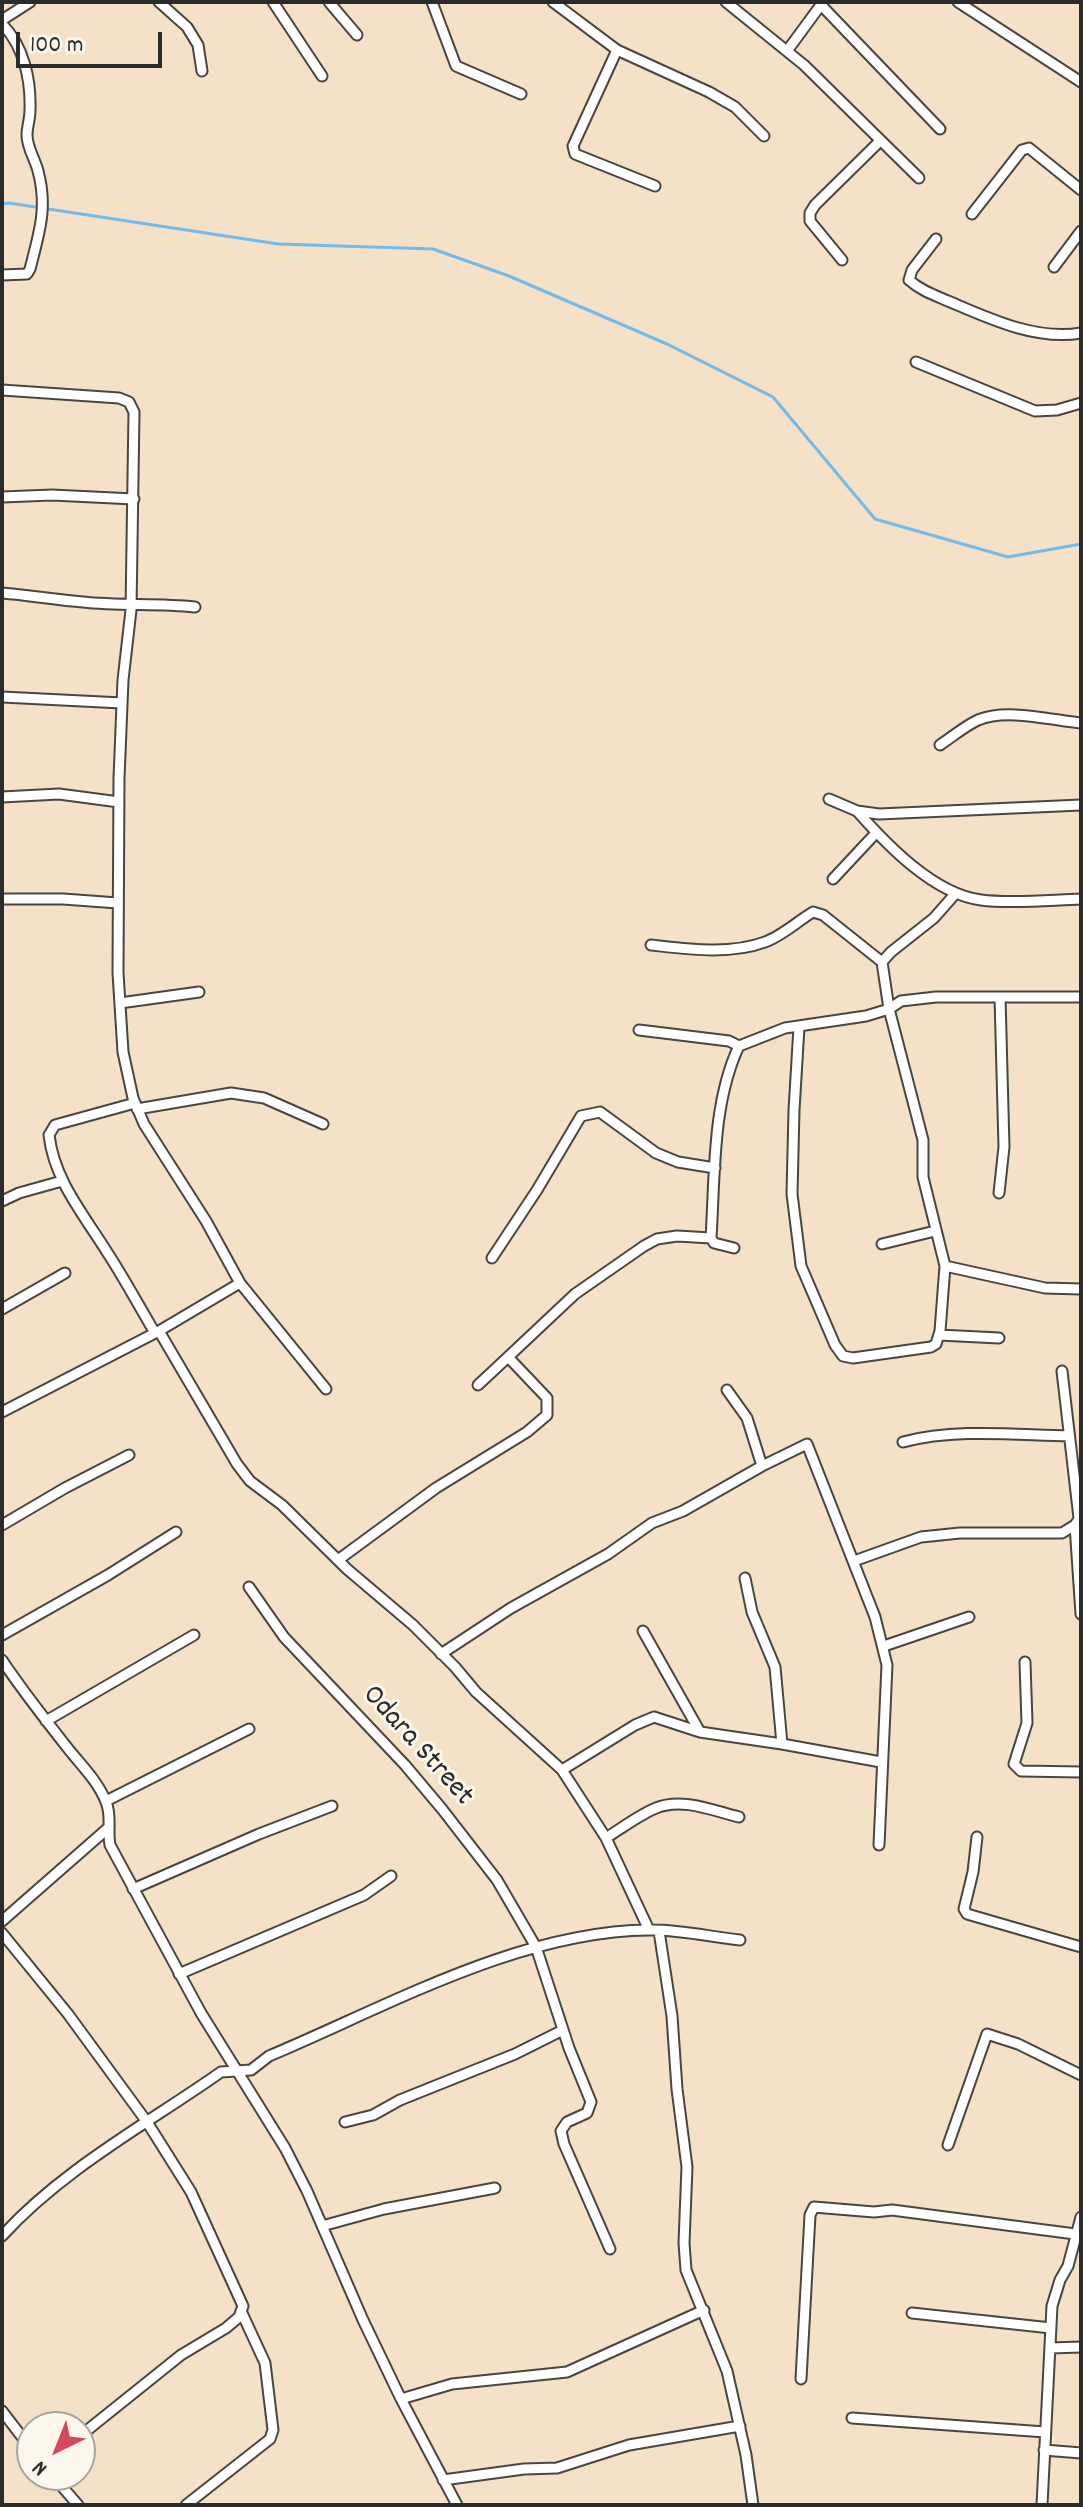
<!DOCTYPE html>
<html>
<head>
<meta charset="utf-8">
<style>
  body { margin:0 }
  #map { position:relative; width:1083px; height:2507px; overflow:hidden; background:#f4e1c7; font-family:Dekko,sans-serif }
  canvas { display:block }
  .frame { position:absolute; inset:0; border:4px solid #2b2b2b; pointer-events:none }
  .north { position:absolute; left:16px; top:2411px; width:80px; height:80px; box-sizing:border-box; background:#fbf7ec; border:2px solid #a8a59f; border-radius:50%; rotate:223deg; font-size:22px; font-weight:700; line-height:32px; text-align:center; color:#2b2b2b }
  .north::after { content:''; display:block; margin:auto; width:28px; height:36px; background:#d1495b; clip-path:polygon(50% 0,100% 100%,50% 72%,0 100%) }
  .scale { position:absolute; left:16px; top:32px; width:146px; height:36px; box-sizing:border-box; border:4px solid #2b2b2b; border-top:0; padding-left:10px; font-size:24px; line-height:28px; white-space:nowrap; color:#2b2b2b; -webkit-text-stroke:6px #fbf7ec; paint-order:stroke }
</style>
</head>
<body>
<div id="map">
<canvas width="1083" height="2507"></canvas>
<div class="frame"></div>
<div class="north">N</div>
<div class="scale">100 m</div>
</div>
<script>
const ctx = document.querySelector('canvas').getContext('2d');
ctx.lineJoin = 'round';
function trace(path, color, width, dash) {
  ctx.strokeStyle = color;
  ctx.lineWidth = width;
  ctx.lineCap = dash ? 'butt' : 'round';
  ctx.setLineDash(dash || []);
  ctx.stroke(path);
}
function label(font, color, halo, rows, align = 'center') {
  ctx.font = font + ' Dekko,sans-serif';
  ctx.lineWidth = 6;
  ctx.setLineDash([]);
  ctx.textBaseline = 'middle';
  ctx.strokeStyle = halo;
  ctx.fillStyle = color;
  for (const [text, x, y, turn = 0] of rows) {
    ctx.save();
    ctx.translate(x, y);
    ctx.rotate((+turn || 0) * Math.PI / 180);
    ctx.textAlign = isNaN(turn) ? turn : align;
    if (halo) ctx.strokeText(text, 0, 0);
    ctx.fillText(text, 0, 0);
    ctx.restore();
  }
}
trace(new Path2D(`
  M2 204 9 203 278 244 433 249 509 276 667 344 773 397 875 519 1008 557 1081 544`), '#73bbeb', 3);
const minor = new Path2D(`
  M159 2 187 27 198 45 202 71
  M273 2 322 76
  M329 2 357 35
  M432 2 456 66 521 94
  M553 2 617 50 709 92 735 107 764 136
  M726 2 804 65 919 178
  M958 2 1081 82
  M821 5 940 129
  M2 20 30 2
  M2 24C24 46 31 80 30 110 30 119 27 127 27 135 27 148 35 159 38 171 48 208 39 233 30 269L27 274 2 275
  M617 50 573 146 575 154 655 186
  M787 51 823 2
  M972 214 1022 150 1029 148 1081 190
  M936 239 912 270 909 280C920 290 934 295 948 301 988 318 1036 341 1081 333
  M842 260 810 221V213L815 205 880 141
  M1054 267 1081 231
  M916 362 1035 411 1057 410 1081 403
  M2 390 119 398 129 402 134 412 131 610 123 680 119 778 118 973 123 1052 133 1098 144 1124 206 1221 240 1283 326 1389
  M2 497 52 495 134 499
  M2 593C29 595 56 600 83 602 120 606 157 603 195 607
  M2 697 122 703
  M940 745C952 737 965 726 978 720 1006 708 1051 720 1081 723
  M2 797 59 794 119 802
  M829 799 857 811 879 814 1081 805
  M857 811C887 845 934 894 981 900 1011 904 1050 900 1081 899
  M833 879 876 833
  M2 899H63L118 903
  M651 945C688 949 730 955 765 942 782 936 798 921 813 912L823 915 882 962
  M120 1003 199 992
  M799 1027 794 1110 792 1194 801 1266 835 1345 843 1356 853 1358 931 1347 936 1344 940 1331 945 1266 923 1177V1140L889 1009 882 962 891 952 934 918 956 893
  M639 1030 729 1041 739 1046
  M135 1103 55 1125 49 1135C54 1180 84 1215 107 1252 124 1278 139 1306 155 1333
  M137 1109 231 1093 264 1098 323 1124
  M999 1193 1004 1147 1000 997
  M2 1201 19 1193 62 1181
  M882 1244 935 1231
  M734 1248 714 1243 711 1238C715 1176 712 1103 739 1046L785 1028 866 1016 889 1009 901 1001 936 997H1081
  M492 1258 537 1190 581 1116 600 1112 656 1153 678 1162 715 1168
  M945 1266 1045 1288 1081 1289
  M2 1309 65 1273
  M159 1331 237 1464 250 1481 282 1505 347 1569 413 1625 455 1667 476 1692 562 1770 606 1838 649 1930
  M939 1335 999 1338
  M1062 1371 1079 1518
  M478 1385 508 1357
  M727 1390 747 1418 762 1466
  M2 1412 159 1331 240 1283
  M903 1442C956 1428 1015 1435 1069 1436
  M2 1525 65 1488 129 1455
  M1075 1525 1081 1614
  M338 1560 436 1488 527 1432 547 1415V1398L508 1357 575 1294 644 1246 657 1239 677 1236 711 1238
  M854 1561 921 1537 960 1533H1062L1075 1525 1081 1516
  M249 1587 284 1637 405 1765 442 1809 497 1880 536 1947 569 2048 591 2102 587 2113 567 2122 561 2131 564 2144 610 2249
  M643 1631 700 1732
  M2 1635 108 1575 176 1532
  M884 1646 969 1617
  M441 1654 511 1608 608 1554 652 1523 683 1511 762 1466 807 1444 875 1617 887 1665 879 1845
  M2 1660C22 1690 44 1718 66 1746 80 1764 98 1781 106 1802 112 1816 107 1829 110 1845L201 2013 285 2148 307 2191 363 2320 401 2399 457 2505
  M1025 1662 1027 1723 1014 1764 1021 1771 1081 1772
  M46 1721 194 1635
  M782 1744 881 1762
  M562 1770 635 1725 654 1717 700 1732 782 1744 775 1667 752 1612 745 1578
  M106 1801 249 1729
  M977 1837 973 1872 964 1909 967 1914 1081 1947
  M606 1838C622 1828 639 1815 656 1808 682 1797 714 1811 739 1817
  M133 1889 259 1834 332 1806
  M2 1921 107 1829
  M659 1931 672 2016 677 2089 687 2167 684 2243 686 2270 727 2371 746 2455 753 2505
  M2 1933 68 2014 147 2122 191 2192 243 2306 239 2317 226 2328 181 2355 80 2436
  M179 1974 364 1895 391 1876
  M345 2122 373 2115 400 2100 515 2054 563 2030
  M948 2145 987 2034 1018 2044 1081 2075
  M322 2226 384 2209 495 2188
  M2 2236C63 2169 147 2124 221 2072L251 2070 269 2056C386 2007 519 1931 649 1930 679 1929 710 1937 740 1940
  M912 2313 1051 2328
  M1050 2348 1081 2347
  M801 2379 810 2215 814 2207 874 2212 892 2210 1075 2234
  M401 2399 452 2384 567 2372 704 2310
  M2 2411 32 2450
  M852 2418 1045 2432
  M1044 2450 1081 2453
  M52 2475 78 2505
  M443 2480 524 2469 557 2468 629 2445 740 2426
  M186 2505 270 2439 273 2430 265 2363 241 2311
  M1042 2505 1052 2306 1060 2280 1068 2266 1081 2217`);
trace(minor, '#494642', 13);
trace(minor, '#fff', 9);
label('30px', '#2b2b2b', '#fbf7ec', [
  ["Odara Street",416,1747,48]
]);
</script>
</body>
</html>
